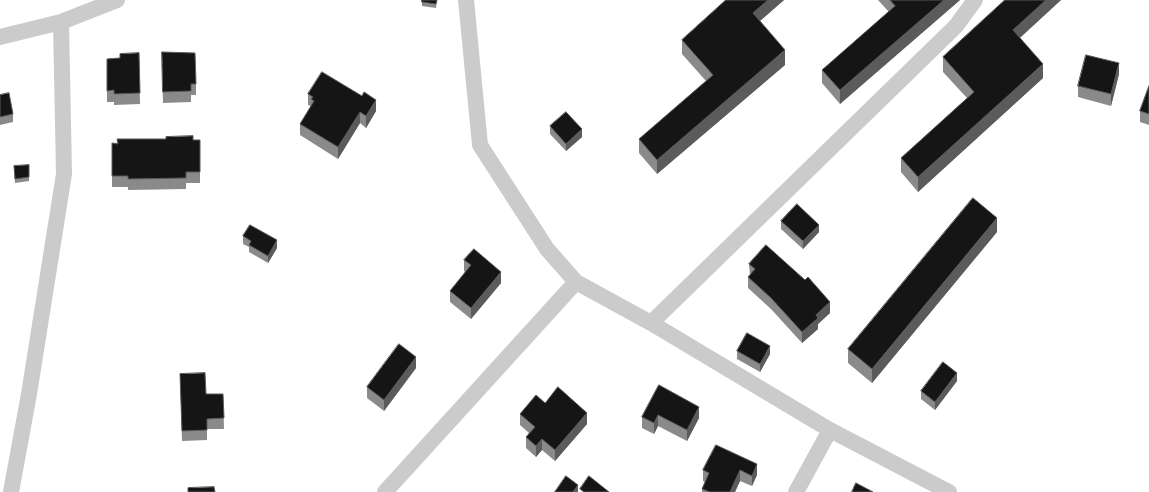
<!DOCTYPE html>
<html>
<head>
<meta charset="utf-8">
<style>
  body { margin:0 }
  canvas { display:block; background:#fff }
</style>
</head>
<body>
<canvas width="1149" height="492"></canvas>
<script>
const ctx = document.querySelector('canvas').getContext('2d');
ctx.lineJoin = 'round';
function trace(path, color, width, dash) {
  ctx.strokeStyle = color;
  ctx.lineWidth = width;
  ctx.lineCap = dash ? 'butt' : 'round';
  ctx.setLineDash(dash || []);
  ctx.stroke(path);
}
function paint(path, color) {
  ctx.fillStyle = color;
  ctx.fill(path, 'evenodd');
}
trace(new Path2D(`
  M466 0 480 145 547 249 576 282 651 323 830 430 949 492
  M0 37 61 22 117 0
  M651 323 956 26 975 0
  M11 492 29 394 64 174 61 22
  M385 492 576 282
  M796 492 830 430`), '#cbcbcb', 16);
paint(new Path2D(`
  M422 0H437L436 8 422 6Z
  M726 0H784L760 21 785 65 657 174 639 153V139L706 81 682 54V40Z
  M878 0H960L840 104 822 83V70L889 12Z
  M1005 0H1061L1020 38 1043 78 918 192 901 172V158L967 98 943 72V57Z
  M139 53 140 104 114 105V102H107V59L120 58Z
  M162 63 196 84V95H191V102L163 103Z
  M1119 74 1111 106 1078 97V86Z
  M1149 86V125L1140 122V111Z
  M308 94 376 111 366 128 360 123 338 159 300 135V124L311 106 308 105Z
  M0 95 13 114V122L0 125Z
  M550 126 582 137 566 151 550 134Z
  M200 140V183H186V189L128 190V187H112V143Z
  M29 165V181L15 183 14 166Z
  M781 221 819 232 803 249 781 229Z
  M997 232 872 383 848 363V349Z
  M243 236 277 248 268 263 249 252V247L243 244Z
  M464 260 501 283 471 319 450 302V291L465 272 464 271Z
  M749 264 830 313 818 324V329L802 343 771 309 748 288V277L750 275Z
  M737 351 770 354 760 372 737 359Z
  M416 368 384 411 367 398V387Z
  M180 374 206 394H223L224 429H207V440L182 441Z
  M957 381 935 410 921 399V391Z
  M659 385 699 418 687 441 658 426 654 434 642 428V417Z
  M545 403 587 424 555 461 542 450 536 457 526 448V437L529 433 520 425V414Z
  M757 464V475L752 486 740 481 735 492H702V489L705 482 703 481V470Z`), '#8a8a8a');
paint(new Path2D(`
  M768 0H784L753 27V13Z
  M944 0H960L840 104V90Z
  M1046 0H1061L1013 44V30Z
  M785 50V65L657 174V160Z
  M1119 63V74L1111 106V94Z
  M1043 64V78L918 192V177Z
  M376 100V111L366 128V116Z
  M360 112V123L338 159V147Z
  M582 129V137L566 151V144Z
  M997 218V232L872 383V369Z
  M819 225V232L803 249V241Z
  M277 240V248L268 263V256Z
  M501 272V283L471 319V308Z
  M830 302V313L818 324V329L802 343V332L816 315Z
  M770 346V354L760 372V364Z
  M416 357V368L384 411V400Z
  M957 373V381L935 410V402Z
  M699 407V418L687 441V430Z
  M587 413V424L555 461V450Z
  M658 415V426L654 434V423Z
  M542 439V450L536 457V446Z
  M757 464V475L752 486V476Z
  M740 470V481L735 492H730Z
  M578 485V492H573Z`), '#5b5b5b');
const building = new Path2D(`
  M422 0H437L436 4 422 2Z
  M726 0H768L753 13 785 50 657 160 639 139 713 75 682 40Z
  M890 0H944L840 90 822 70 895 6Z
  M1005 0H1046L1013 30 1043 64 918 177 901 158 974 92 943 57Z
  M162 52 195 53 196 84H191V91L163 92Z
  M139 53 140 93 114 94V90L107 91V59L120 58V54Z
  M1086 55 1119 63 1111 94 1078 86Z
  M322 72 362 96 364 92 376 100 366 116 360 112 338 147 300 124 314 101 311 99 313 97 308 94Z
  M1149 86V114L1140 111Z
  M9 93 13 114 0 117V95Z
  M566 112 582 129 566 144 550 126Z
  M193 136V140H200V172H186V178L128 179V176H112V143L118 144 117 139H166V137Z
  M29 165V177L15 179 14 166Z
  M973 198 997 218 872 369 848 349Z
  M797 204 819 225 803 241 781 221Z
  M250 225 277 240 268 256 249 245 251 241 243 236Z
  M766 245 805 280 808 277 830 302 816 315 818 318 802 332 771 298 748 277 755 269 749 264Z
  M474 249 501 272 471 308 450 291 471 265 464 260Z
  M747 333 770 346 760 364 737 351Z
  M399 344 416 357 384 400 367 387Z
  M943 362 957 373 935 402 921 391Z
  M205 373 206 394H223L224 418 207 419V430L182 431 180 374Z
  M659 385 699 407 687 430 658 415 654 423 642 417Z
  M558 387 587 413 555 450 542 439 536 446 526 437 535 427 520 414 536 395 545 403Z
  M716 445 757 464 752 476 740 470 730 492H710L702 489 709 473 703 470Z
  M566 476 578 485 573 492H555Z
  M589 476 609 492H584L580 489Z
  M856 483 873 492H852Z
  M214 487 215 492H188V488Z`);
paint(building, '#151515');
trace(building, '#5b5b5b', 1);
</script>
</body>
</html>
